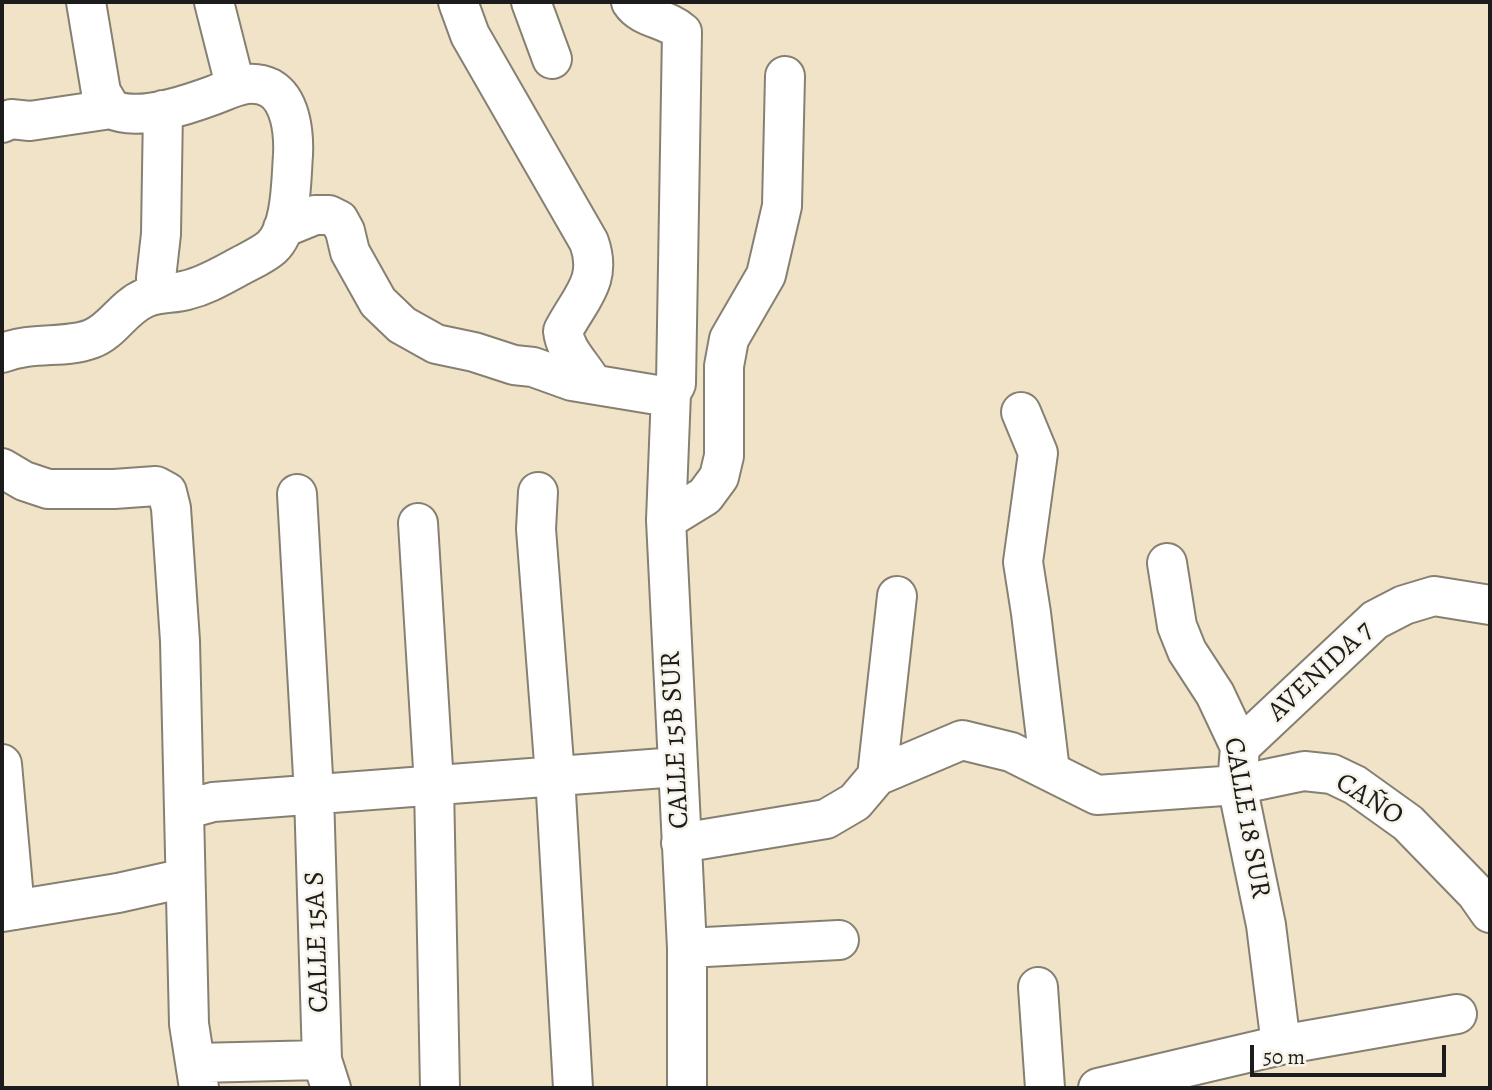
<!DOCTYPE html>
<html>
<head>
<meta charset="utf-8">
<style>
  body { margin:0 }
  #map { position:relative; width:1492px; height:1090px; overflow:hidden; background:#f0e3c7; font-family:Alegreya,serif }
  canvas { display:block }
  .frame { position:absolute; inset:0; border:4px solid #1c1c1c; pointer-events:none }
  .scale { position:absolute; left:1250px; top:1045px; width:196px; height:32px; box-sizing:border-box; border:4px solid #1c1c1c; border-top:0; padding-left:9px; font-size:21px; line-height:24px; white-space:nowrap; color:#1c1c1c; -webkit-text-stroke:5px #f7f3e8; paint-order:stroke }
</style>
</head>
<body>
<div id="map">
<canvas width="1492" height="1090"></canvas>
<div class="frame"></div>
<div class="scale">50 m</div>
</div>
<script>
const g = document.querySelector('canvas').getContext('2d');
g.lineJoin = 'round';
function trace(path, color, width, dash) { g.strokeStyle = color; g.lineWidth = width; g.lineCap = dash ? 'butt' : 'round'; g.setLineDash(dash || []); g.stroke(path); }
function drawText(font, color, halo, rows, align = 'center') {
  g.font = font + ' Alegreya,serif'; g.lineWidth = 5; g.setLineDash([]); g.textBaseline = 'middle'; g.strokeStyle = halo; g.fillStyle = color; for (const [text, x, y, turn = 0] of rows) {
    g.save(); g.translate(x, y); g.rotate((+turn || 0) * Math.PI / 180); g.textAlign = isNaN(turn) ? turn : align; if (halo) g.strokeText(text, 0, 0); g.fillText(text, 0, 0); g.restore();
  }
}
const minor = new Path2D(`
  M214,2L235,85
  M458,2L470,35L589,242C603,281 580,298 563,331C565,351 582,365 592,383
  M531,2L552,59
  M2,123L11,119L30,121L111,109
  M283,228L315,215H329L339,220L345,231L350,252L378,302L402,325L436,344L474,352L514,365L533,367L572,381L663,396L671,393L676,384L682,32C667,18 642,19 631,2
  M158,294L156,278L161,234L163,110
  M2,353C33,341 64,349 91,339C113,331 122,308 145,298C159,292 173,294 187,290C207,285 223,275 240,266C251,260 263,255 272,247C292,228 291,181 293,155C294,133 291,100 270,88C249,78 233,88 214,95C187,105 138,122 111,109L101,92L86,2
  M671,393L666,520L687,948V1088
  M1021,412L1038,453L1023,562L1031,613L1050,771
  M2,468L24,481L48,489H114L156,486L167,492L171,508L180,641L189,1024L199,1088
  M538,492L536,529L555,776L573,1088
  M297,494L314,794L322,1060L331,1088
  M666,520L705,496L719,477L724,456V366L729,339L766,275L782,206L785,76
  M418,523L434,785L440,1088
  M1167,563L1177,626L1187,651L1215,694L1240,747L1237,785L1266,925L1281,1045
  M1240,747L1375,620L1404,605L1434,596L1490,605
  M2,764L15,910
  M877,776L897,596
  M184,810L213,802L677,767
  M681,843L826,819L855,802L877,776L962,740L1011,752L1097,795L1237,785L1304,771L1332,774L1355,785L1408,823L1476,893L1490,913
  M2,912L118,893L185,878
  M687,948L839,940
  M1038,987L1045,1088
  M196,1063L322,1060
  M1098,1088L1281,1045L1457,1014`);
trace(minor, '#868072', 42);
trace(minor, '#fff', 38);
drawText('28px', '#1c1c1c', '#f7f3e8', [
  ["AVENIDA 7",1321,672,-43],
  ["CALLE 15B SUR",676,740,-93],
  ["CAÑO",1369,800,32],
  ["CALLE 18 SUR",1246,818,80],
  ["CALLE 15A S",318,942,-92]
]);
</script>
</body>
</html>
